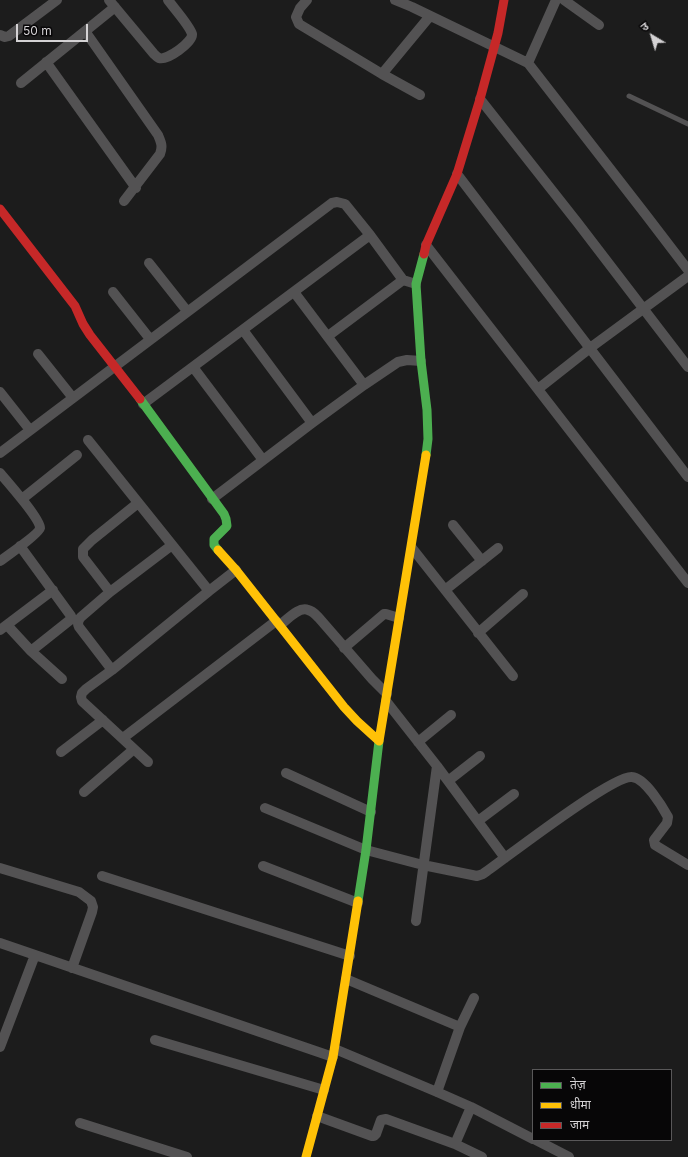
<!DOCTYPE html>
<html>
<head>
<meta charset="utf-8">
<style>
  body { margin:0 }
  #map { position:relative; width:688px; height:1157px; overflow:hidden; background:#1c1c1c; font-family:Inter,"Noto Sans Devanagari",sans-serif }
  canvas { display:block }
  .legend { position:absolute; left:532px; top:1069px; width:140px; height:72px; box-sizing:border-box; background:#070607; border:1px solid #595859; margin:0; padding:5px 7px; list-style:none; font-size:12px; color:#d4d2d4 }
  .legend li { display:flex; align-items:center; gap:8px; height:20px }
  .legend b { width:20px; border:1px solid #595859 }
  .north { position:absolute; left:632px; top:16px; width:40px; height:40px; -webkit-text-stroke:3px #070607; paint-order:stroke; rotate:322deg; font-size:11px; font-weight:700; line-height:16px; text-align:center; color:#d4d2d4 }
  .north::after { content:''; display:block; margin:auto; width:14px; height:18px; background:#d4d2d4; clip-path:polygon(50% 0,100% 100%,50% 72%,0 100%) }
  .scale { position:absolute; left:16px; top:24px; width:72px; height:18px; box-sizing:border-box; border:2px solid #d4d2d4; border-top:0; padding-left:5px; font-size:12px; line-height:14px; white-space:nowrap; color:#d4d2d4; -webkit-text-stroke:3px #070607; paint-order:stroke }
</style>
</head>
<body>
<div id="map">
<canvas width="688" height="1157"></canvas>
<ul class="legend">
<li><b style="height:5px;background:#4caf50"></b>तेज़</li>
<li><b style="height:5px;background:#ffc107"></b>धीमा</li>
<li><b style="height:5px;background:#c62828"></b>जाम</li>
</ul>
<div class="north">उ</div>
<div class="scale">50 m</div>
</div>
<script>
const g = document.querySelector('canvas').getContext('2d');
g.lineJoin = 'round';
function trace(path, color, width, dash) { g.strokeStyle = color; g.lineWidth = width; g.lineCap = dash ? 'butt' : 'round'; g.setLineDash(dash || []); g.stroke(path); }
trace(new Path2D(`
  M629,96L688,124`), '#535253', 5);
trace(new Path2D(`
  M109,0L154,54C155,55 157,57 159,58C167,61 193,42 192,34C190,26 173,7 168,0
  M307,0L300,8L296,17L299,24L382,74L420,95
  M395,0L412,7L528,63L646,215L688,270
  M564,0L599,25
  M85,31L158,135C161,142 163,146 160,154L124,201
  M0,35L5,37L9,36L57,0
  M46,62L136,188
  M528,63L556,0
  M382,74L430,16
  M21,83L115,7
  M480,99L577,222L688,367
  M457,174L688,477
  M426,245L688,583
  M149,263L187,311
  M113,292L150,339
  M294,292L364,385
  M243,330L312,423
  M328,336L403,280
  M38,354L73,398
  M193,367L263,460
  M538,389L590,348L688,276
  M0,392L30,430
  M143,404L370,235
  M88,440L209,591
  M0,453L332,203L337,202L345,204L370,235L403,280L416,284
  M0,473C6,480 42,521 40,528C39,534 7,556 0,561
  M22,499L77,455
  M212,499L312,423L364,385L398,362L407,360L421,361
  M453,525L482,561
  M20,546L71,616L70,620L31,651
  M412,548L513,676
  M445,590L498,548
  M110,592L83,557V549L92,540L138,503
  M7,625L31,651L62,679
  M280,625C287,620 299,606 308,610C313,611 316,615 319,618L372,679L387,694
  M0,630L53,590
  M478,633L523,594
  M344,648L384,614H386L399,618
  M112,670L79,627C77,623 78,620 81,617L110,592L172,545
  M386,701L437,766L505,858
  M123,738L276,621
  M418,742L451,715
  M61,752L103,720
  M148,762L82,701L81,697L82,693L86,689L112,670L209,591L236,570
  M286,773L371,812
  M448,781L480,756
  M84,792L134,749
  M265,808L366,850L423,865L477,876L483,874C506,858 612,775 632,777C645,778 662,806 668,817L667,823L654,840L655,845L688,865
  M478,821L514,794
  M263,866L358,903
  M0,868L79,892L91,901L93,907L92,912L72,968
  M102,876L350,956
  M416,921L437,766
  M0,943L333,1057
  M346,979L460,1027
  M155,1040L324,1090
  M0,1047L35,955
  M335,1049L437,1092L471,1107L533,1139
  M437,1092L460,1027L474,998
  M471,1107L455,1144L482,1157
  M317,1116L372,1136H374L376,1134L381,1120L386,1119L455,1144
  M80,1123L187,1157
  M536,1140L569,1157`), '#535253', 10);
trace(new Path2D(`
  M424,254L416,284L421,361L427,410L428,439L426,455
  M140,399L224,514L226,519L227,526L214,539V545L218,550
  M358,901L366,850L379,741`), '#4caf50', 9);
trace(new Path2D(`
  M218,550L236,570L344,707L357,721L379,741
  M379,741L426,455
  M306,1157L333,1057L358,901`), '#ffc107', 9);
trace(new Path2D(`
  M0,209L75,306L83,324L90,335L140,399
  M424,254L426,245L457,174L480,99L498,33L504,0`), '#c62828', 9);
</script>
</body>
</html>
